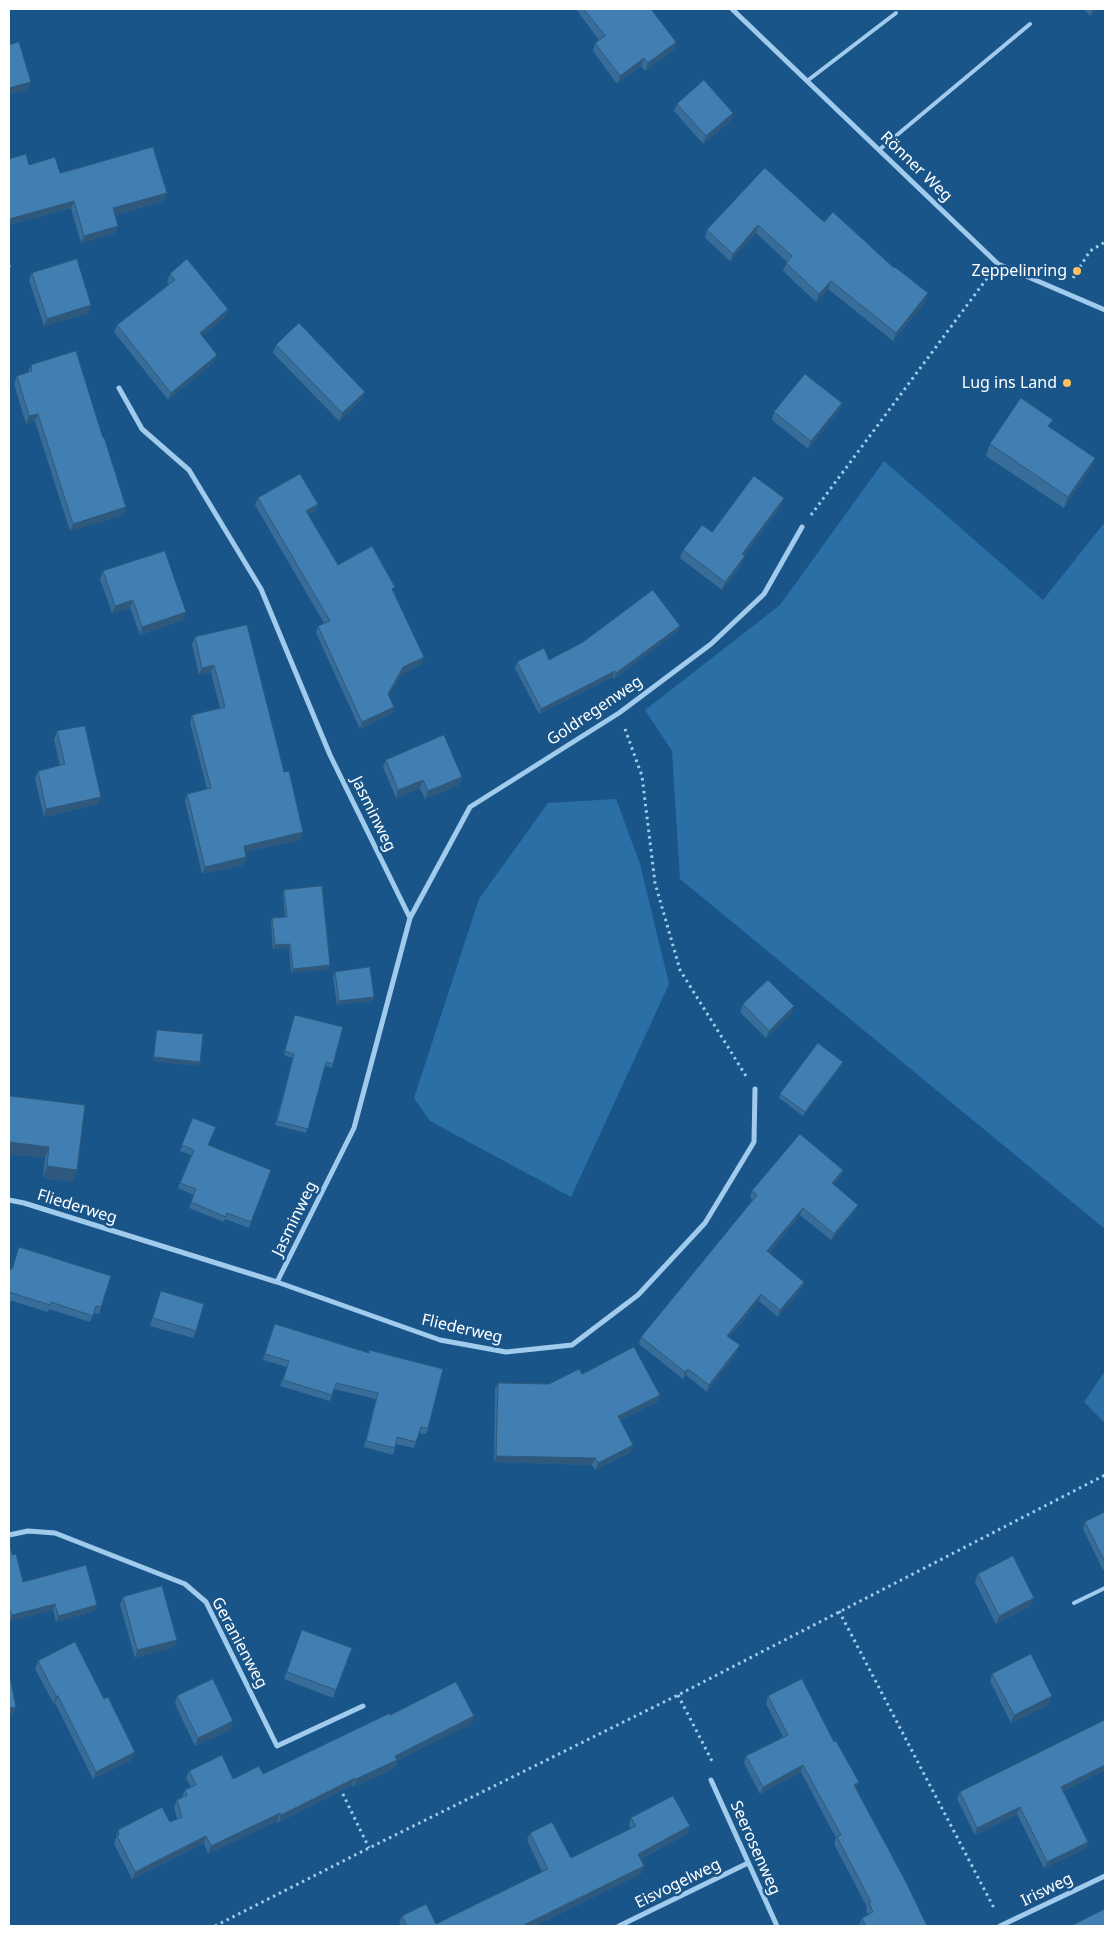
<!DOCTYPE html>
<html>
<head>
<meta charset="utf-8">
<style>
  body { margin:0 }
  #map { position:relative; width:1114px; height:1935px; overflow:hidden; background:#195589; font-family:"Noto Sans",sans-serif }
  canvas { display:block }
  .frame { position:absolute; inset:0; border:10px solid #fff; pointer-events:none }
</style>
</head>
<body>
<div id="map">
<canvas width="1114" height="1935"></canvas>
<div class="frame"></div>
</div>
<script>
const g = document.querySelector('canvas').getContext('2d');
g.lineJoin = 'round';
function paint(path, color) { g.fillStyle = color; g.fill(path, 'evenodd'); }
function trace(path, color, width, dash) { g.strokeStyle = color; g.lineWidth = width; g.lineCap = dash ? 'butt' : 'round'; g.setLineDash(dash || []); g.stroke(path); }
function drawText(font, color, halo, rows, align = 'center') {
  g.font = font + ' "Noto Sans",sans-serif'; g.lineWidth = 5; g.setLineDash([]); g.textBaseline = 'middle'; g.strokeStyle = halo; g.fillStyle = color; for (const [text, x, y, turn = 0] of rows) {
    g.save(); g.translate(x, y); g.rotate((+turn || 0) * Math.PI / 180); g.textAlign = isNaN(turn) ? turn : align; if (halo) g.strokeText(text, 0, 0); g.fillText(text, 0, 0); g.restore();
  }
}
paint(new Path2D(`
  M884,461L1043,600L1105,522V1229L680,879L672,751L645,710L780,605Z
  M616,799L640,864L669,984L571,1197L430,1121L414,1098L479,899L548,803Z
  M1105,1371V1423L1084,1402Z`), '#2b6fa7');
trace(new Path2D(`
  M9,266L10,267
  M1073,278L1090,251L1105,242
  M811,515L988,277
  M625,729L642,776L655,883L680,970L746,1076
  M839,1611L995,1910
  M678,1695L713,1763
  M340,1788L369,1848
  M215,1926L369,1848L678,1695L1105,1475`), '#a1cbed', 3, [2.5, 4]);
trace(new Path2D(`
  M807,81L896,13
  M879,150L1030,24
  M1074,1603L1105,1588`), '#a1cbed', 4);
trace(new Path2D(`
  M732,9L998,264L1105,310
  M119,388L142,429L189,470L261,589L330,755L410,918L354,1128L277,1282
  M410,918L470,807L619,713L711,644L764,594L802,527
  M9,1200L24,1203L277,1282L440,1340L506,1352L572,1345L638,1295L705,1223L754,1142L755,1089
  M9,1535L28,1531L55,1533L185,1584L206,1602L277,1746L363,1706
  M711,1780L777,1926
  M619,1926L748,1863
  M1000,1926L1105,1876`), '#a1cbed', 5);
paint(new Path2D(`
  M576,9H651L676,42L674,50L645,71L641,66L617,84L593,51L595,43L599,40Z
  M1084,9H1098L1090,16Z
  M677,104L733,113L730,121L703,144L674,111Z
  M9,159L60,173L164,201L115,215L118,226L115,233L81,243L71,208L9,225Z
  M765,168L824,222L926,301L893,341L828,289L816,302L783,271L787,262L756,233L730,261L705,238L707,230Z
  M32,273L88,313L44,326L29,280Z
  M170,274L228,309L225,317L202,336L214,362L168,400L114,332L117,325L169,284L167,282Z
  M276,345L362,399L339,421L273,353Z
  M31,365L123,515L70,531L35,421L26,424L14,384L17,376L28,372Z
  M842,403L839,411L808,449L772,420L774,412Z
  M1050,428L1095,458L1090,469L1064,508L986,456L990,444Z
  M258,498L318,504L315,511L308,515L338,565L394,591L422,664L401,675L388,696L394,707L391,714L360,729L316,633L318,626L324,623L255,505Z
  M784,498L781,506L744,555L742,564L722,590L680,558L683,550L712,532Z
  M103,571L186,612L183,620L140,635L130,608L112,613L100,579Z
  M247,625L284,772L303,832L300,840L245,852L244,865L202,874L185,801L187,794L207,789L190,723L192,715L220,708L211,672L199,675L192,645L195,637Z
  M678,631L614,679L613,677L539,714L515,668L517,662L549,660Z
  M57,731L98,804L44,817L35,779L38,771L60,766L54,739Z
  M386,760L462,777L459,785L425,799L420,788L396,798L383,767Z
  M284,890L329,969L291,973L289,948L273,949L271,922L272,918L285,917L283,894Z
  M335,972L372,1001L337,1005L333,976Z
  M743,1004L794,1006L791,1014L766,1038L740,1012Z
  M295,1015L333,1064L332,1068L325,1066L306,1133L275,1125L293,1058L284,1055Z
  M157,1030L200,1062L198,1066L153,1061L156,1034Z
  M841,1066L803,1116L779,1098L780,1094Z
  M10,1096L77,1170L73,1182L43,1178L45,1158L9,1154V1098Z
  M193,1118L209,1145L271,1170L249,1228L225,1219L224,1222L189,1208L194,1195L178,1188L191,1155L180,1151Z
  M843,1170L841,1176L833,1185L858,1205L855,1211L831,1240L800,1215L769,1253L804,1282L802,1288L778,1317L759,1301L729,1337L737,1352L707,1392L686,1375L683,1379L639,1344L641,1337L753,1200L750,1197L752,1191Z
  M9,1269H12L111,1276L99,1314L94,1313L90,1322L49,1309L48,1312L9,1300Z
  M161,1291L196,1331L193,1338L150,1326Z
  M272,1330L368,1353L428,1428L426,1434L419,1433L414,1448L396,1444L393,1455L364,1447L376,1399L334,1389L330,1401L280,1386L287,1367L263,1360Z
  M582,1374L660,1395L657,1402L620,1421L631,1452L595,1470L592,1465L494,1462L495,1389L498,1383L549,1384Z
  M1105,1512V1569L1103,1570L1083,1529L1085,1522Z
  M9,1540L12,1555L23,1582L95,1611L56,1622L53,1610L10,1621L9,1618Z
  M978,1574L1031,1606L996,1624L975,1582Z
  M123,1597L177,1640L174,1647L135,1658L120,1605Z
  M302,1630L352,1648L333,1698L284,1679Z
  M38,1661L132,1760L93,1779L55,1703L54,1704L35,1669Z
  M992,1674L1049,1704L1011,1723L990,1681Z
  M177,1696L231,1729L195,1746L175,1704Z
  M768,1696L856,1789L927,1926H860L859,1925L862,1918L868,1915L866,1910L867,1907L834,1844L836,1838L801,1772L760,1794L744,1763L746,1756L783,1737L766,1704Z
  M390,1715L471,1724L397,1761L395,1768L353,1787L352,1785L278,1823L277,1821L208,1854L204,1843L132,1879L114,1844L118,1830L170,1822L177,1819L174,1807L177,1800L182,1797L185,1790L191,1787L186,1778L189,1771L233,1779L263,1774Z
  M1105,1720V1770L1063,1791L1088,1842L1086,1848L1044,1868L1017,1814L975,1835L957,1799L960,1792Z
  M631,1818L687,1834L640,1859L644,1866L641,1874L535,1926H401L399,1923L402,1916L436,1924L542,1872L527,1840L530,1833L571,1858L631,1829L629,1825Z`), '#386d99');
paint(new Path2D(`
  M1093,9H1098L1090,16Z
  M676,42L674,50L645,71L648,63Z
  M644,58L641,66L617,84L620,76Z
  M31,82L28,90L9,95V88Z
  M733,113L730,121L703,144L706,136Z
  M167,193L164,201L111,216L113,208Z
  M74,201L71,208L9,225V219Z
  M758,225L756,233L730,261L733,254Z
  M118,226L115,233L81,243L84,236Z
  M831,281L828,289L816,302L819,294Z
  M928,293L926,301L893,341L896,333Z
  M91,305L88,313L44,326L47,319Z
  M228,309L225,317L197,341L200,333Z
  M217,355L214,362L168,400L171,393Z
  M365,392L362,399L339,421L342,413Z
  M842,403L839,411L808,449L811,441Z
  M38,414L35,421L26,424L29,416Z
  M1095,458L1090,469L1064,508L1068,497Z
  M784,498L781,506L739,561L742,554Z
  M318,504L315,511L303,518L306,511Z
  M126,507L123,515L70,531L73,524Z
  M745,556L742,564L722,590L725,582Z
  M133,600L130,608L112,613L115,606Z
  M186,612L183,620L140,635L142,627Z
  M680,626L678,631L614,679L616,673Z
  M424,657L422,664L401,675L385,702L388,694L403,667Z
  M214,665L211,672L199,675L202,668Z
  M615,671L613,677L539,714L541,709Z
  M394,707L391,714L360,729L362,722Z
  M462,777L459,785L425,799L428,791Z
  M423,780L420,788L396,798L398,790Z
  M101,797L98,804L44,817L46,809Z
  M303,832L300,840L241,853L244,846Z
  M246,857L244,865L202,874L205,867Z
  M290,944L289,948L273,949L275,945Z
  M330,965L329,969L291,973L293,969Z
  M374,997L372,1001L337,1005L339,1001Z
  M794,1006L791,1014L766,1038L769,1031Z
  M154,1057L200,1062L198,1066L153,1061Z
  M843,1062L841,1066L803,1116L805,1112Z
  M9,1142L49,1147L45,1158L9,1154Z
  M47,1166L77,1170L73,1182L43,1178Z
  M843,1170L841,1176L829,1190L832,1183Z
  M858,1205L855,1211L831,1240L834,1234Z
  M803,1208L800,1215L764,1258L767,1251Z
  M804,1282L802,1288L778,1317L780,1310Z
  M761,1294L759,1301L724,1342L727,1336Z
  M740,1345L737,1352L707,1392L709,1385Z
  M688,1369L686,1375L683,1379L685,1372Z
  M660,1395L657,1402L616,1423L618,1416Z
  M633,1445L631,1452L595,1470L598,1463Z
  M496,1456L595,1458L592,1465L494,1462Z
  M1034,1598L1031,1606L996,1624L999,1616Z
  M55,1604L53,1610L10,1621L12,1615Z
  M97,1605L95,1611L56,1622L58,1616Z
  M177,1640L174,1647L135,1658L137,1650Z
  M56,1696H58L55,1703L54,1704Z
  M1052,1696L1049,1704L1011,1723L1014,1715Z
  M16,1707L13,1714L9,1715V1708Z
  M474,1716L471,1724L397,1761L395,1768L353,1787L356,1779L395,1756Z
  M233,1721L231,1729L195,1746L198,1738Z
  M135,1752L132,1760L93,1779L96,1772Z
  M803,1765L801,1772L760,1794L763,1787Z
  M1105,1765V1770L1059,1794L1061,1787Z
  M355,1778L352,1785L278,1823L281,1815Z
  M859,1782L856,1790L854,1785Z
  M1020,1807L1017,1814L975,1835L977,1828Z
  M280,1813L277,1821L208,1854L211,1846Z
  M690,1826L687,1834L635,1861L638,1854Z
  M206,1836L204,1843L132,1879L135,1872Z
  M1088,1842L1086,1848L1044,1868L1047,1862Z
  M644,1866L641,1874L535,1926H522Z`), '#2e597d');
const building = new Path2D(`
  M584,9H651L676,42L648,63L644,58L620,76L595,43L605,36Z
  M19,42L31,82L9,88V45Z
  M704,80L733,113L706,136L677,104Z
  M153,147L167,193L113,208L118,226L84,236L74,201L9,219V159L26,154L29,165L55,157L60,173Z
  M765,168L824,222L833,212L894,268L895,267L928,293L896,333L831,281L819,294L786,263L792,256L758,225L733,254L707,230Z
  M77,259L91,305L47,319L32,273Z
  M187,259L228,309L200,333L217,355L171,393L117,325L175,280L170,274Z
  M299,323L365,392L342,413L276,345Z
  M76,351L103,438L104,437L126,507L73,524L38,414L29,416L17,376L32,371L31,365Z
  M805,374L842,403L811,441L774,412Z
  M1021,398L1053,420L1048,426L1095,458L1068,497L990,444Z
  M300,474L318,504L306,511L338,565L372,546L395,587L392,589L424,657L403,667L388,694L394,707L362,722L318,626L330,621L258,498Z
  M754,476L784,498L742,554L745,556L725,582L683,550L702,525L712,532Z
  M165,551L186,612L142,627L133,600L115,606L103,571Z
  M653,590L680,626L616,673L615,671L541,709L517,662L544,648L549,660L583,642Z
  M247,625L284,772L289,771L303,832L244,846L246,857L205,867L187,794L211,788L192,715L225,707L214,665L202,668L195,637Z
  M85,726L101,797L46,809L38,771L65,764L57,731Z
  M444,735L462,777L428,791L423,780L398,790L386,760Z
  M322,886L330,965L293,969L290,944L275,945L272,918L287,917L284,890Z
  M370,967L374,997L339,1001L335,972Z
  M768,980L794,1006L769,1031L743,1004Z
  M295,1015L343,1027L333,1064L326,1062L308,1129L277,1121L294,1054L285,1051Z
  M157,1030L203,1034L200,1062L154,1057Z
  M818,1043L843,1062L805,1112L780,1094Z
  M10,1096L85,1105L77,1170L47,1166L49,1147L9,1142V1103Z
  M193,1118L216,1127L208,1145L271,1170L251,1222L227,1213L226,1217L191,1202L196,1189L180,1183L194,1150L182,1145Z
  M800,1134L843,1170L832,1183L858,1205L834,1234L803,1208L767,1251L804,1282L780,1310L761,1294L727,1336L740,1345L709,1385L688,1369L685,1372L641,1337L757,1195L752,1191Z
  M19,1247L111,1276L101,1307L96,1306L93,1316L51,1302L50,1305L9,1292V1269H12Z
  M161,1291L204,1304L196,1331L153,1318Z
  M275,1324L369,1353V1350L443,1369L428,1428L421,1427L416,1442L397,1437L395,1448L366,1441L378,1393L336,1383L332,1395L283,1380L289,1361L265,1354Z
  M634,1347L660,1395L618,1416L633,1445L598,1463L595,1458L496,1456L498,1383L549,1384L579,1369L582,1374Z
  M1105,1512V1562L1085,1522Z
  M9,1540L12,1555L16,1554L23,1582L86,1565L97,1605L58,1616L55,1604L12,1615L9,1608Z
  M1013,1556L1034,1598L999,1616L978,1574Z
  M162,1586L177,1640L137,1650L123,1597Z
  M302,1630L352,1648L336,1690L287,1672Z
  M75,1642L104,1699L108,1697L135,1752L96,1772L58,1696H56L38,1661Z
  M1031,1654L1052,1696L1014,1715L992,1674Z
  M9,1673L16,1707L9,1708Z
  M213,1679L233,1721L198,1738L177,1696Z
  M802,1679L834,1742L836,1741L859,1782L854,1785L907,1884L927,1926H866L862,1918L873,1912L869,1903L871,1902L837,1837L841,1835L803,1765L763,1787L746,1756L788,1735L768,1696Z
  M456,1682L474,1716L395,1756L397,1760L356,1779L355,1778L281,1815L280,1813L211,1846L206,1836L135,1872L117,1836L119,1835L118,1830L162,1807L170,1822L182,1817L177,1800L187,1795L185,1790L196,1785L189,1771L222,1755L233,1779L259,1766L263,1774L390,1713V1715Z
  M1105,1720V1765L1061,1787L1088,1842L1047,1862L1020,1807L977,1828L960,1792Z
  M673,1796L690,1826L638,1854L644,1866L522,1926H407L402,1916L426,1904L436,1924L548,1869L530,1833L552,1822L571,1858L636,1826L631,1818Z
  M1105,1909V1926H1071Z`);
paint(building, '#417fb2');
trace(building, '#2e597d', 1);
for (const [x, y, r, color] of [
  [1077,271,5,"#ffc15e"],
  [1067,383,5,"#ffc15e"]
]) { const dot = new Path2D(); dot.arc(x, y, r, 0, 2 * Math.PI); g.fillStyle = color; g.fill(dot); trace(dot, '#195589', 2); }
drawText('16px', '#fff', '#195589', [
  ["Rönner Weg",916,167,44],
  ["Goldregenweg",595,711,-34],
  ["Jasminweg",373,814,64],
  ["Fliederweg",77,1207,17],
  ["Jasminweg",295,1219,-64],
  ["Fliederweg",462,1329,13],
  ["Geranienweg",239,1643,62],
  ["Seerosenweg",755,1848,66],
  ["Eisvogelweg",678,1884,-26],
  ["Irisweg",1047,1890,-26]
]);
drawText('16px', '#fff', '#195589', [
  ["Zeppelinring",1067,271],
  ["Lug ins Land",1057,383]
], 'right');
</script>
</body>
</html>
